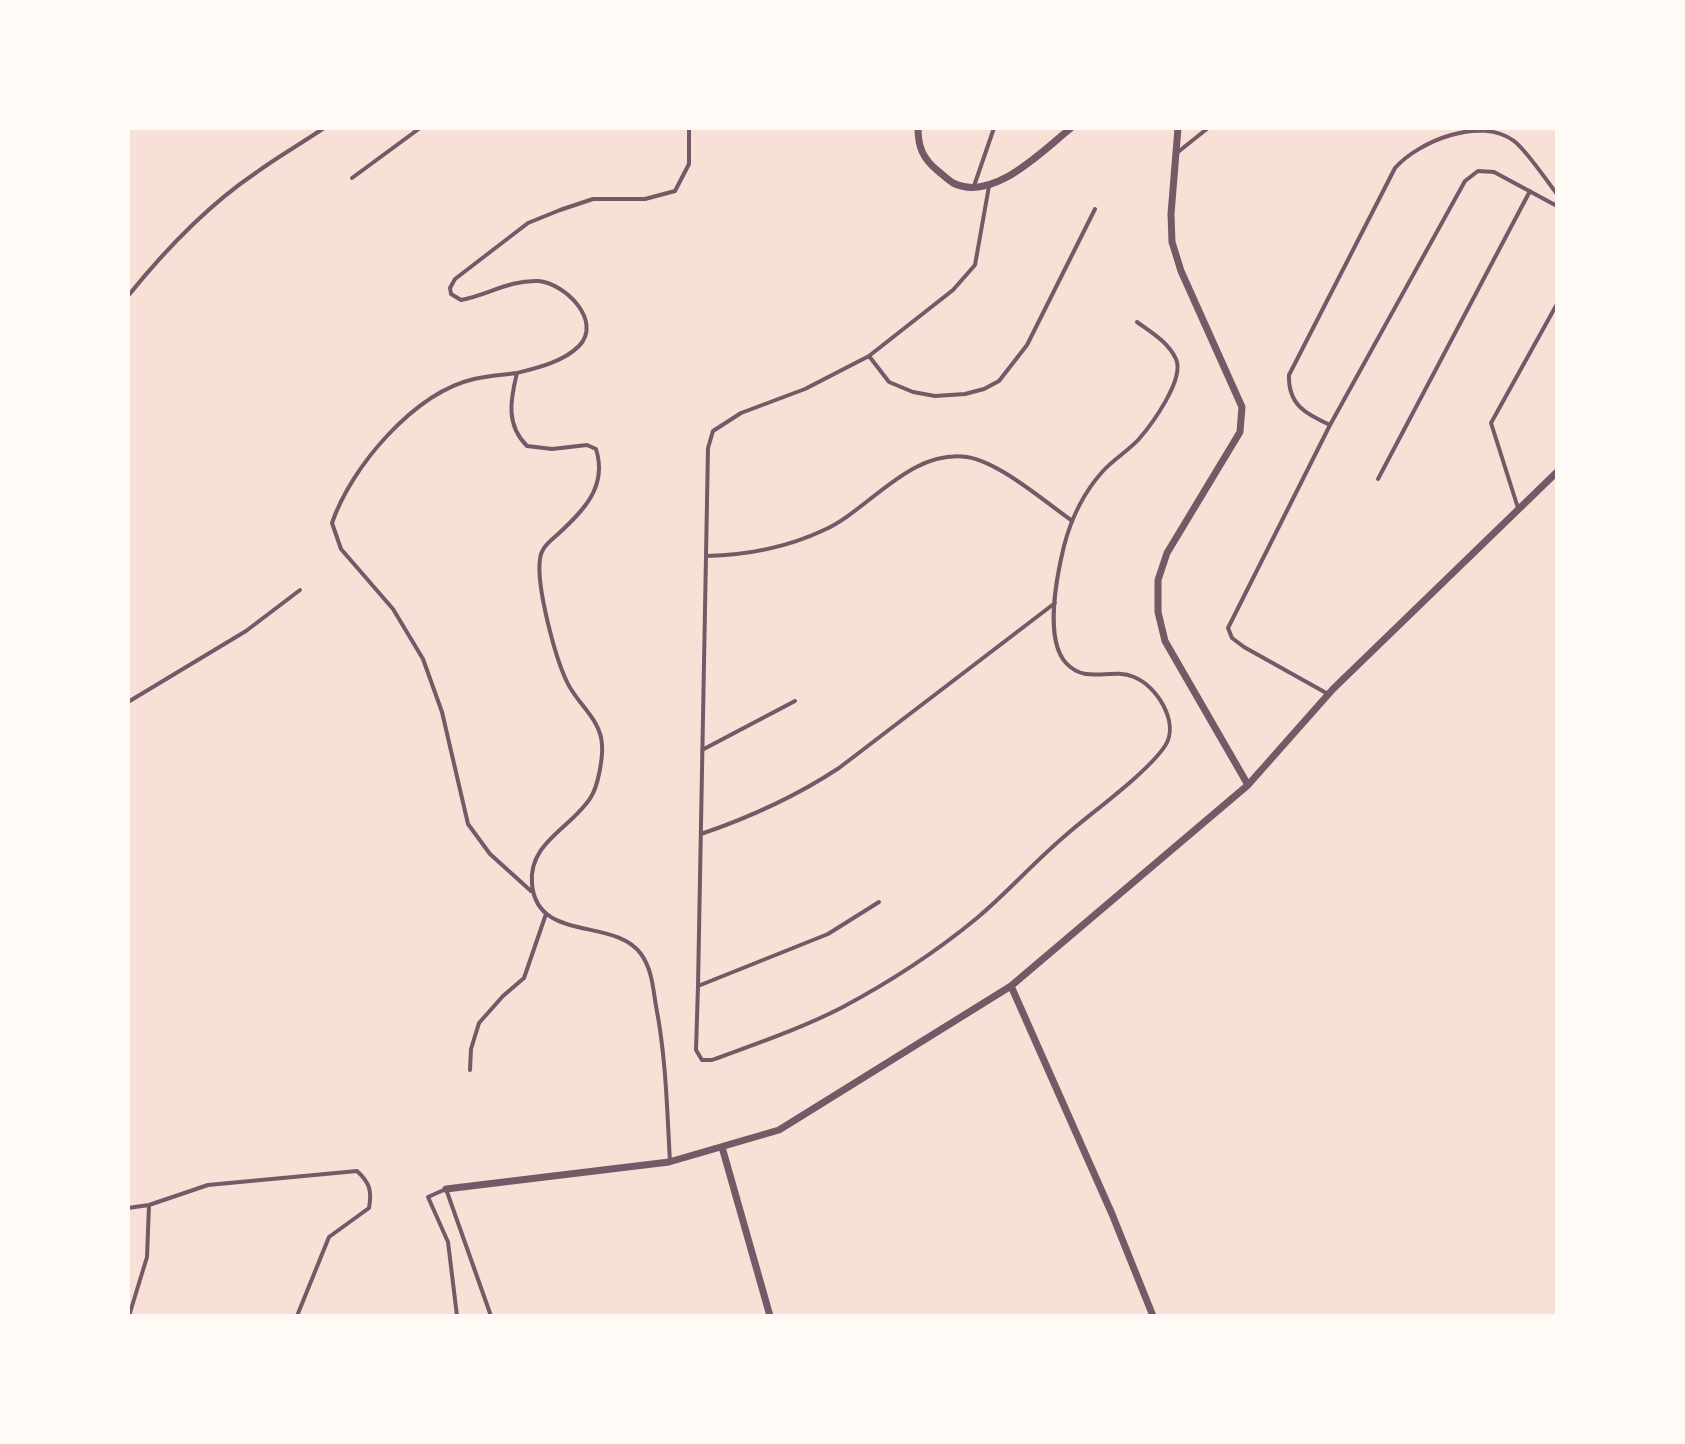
<!DOCTYPE html>
<html>
<head>
<meta charset="utf-8">
<style>
  body { margin:0 }
  #map { position:relative; width:1685px; height:1444px; overflow:hidden; background:#f7e1d7; font-family:Inter,sans-serif }
  canvas { display:block }
  .frame { position:absolute; inset:0; border:130px solid #fffaf5; pointer-events:none }
</style>
</head>
<body>
<div id="map">
<canvas width="1685" height="1444"></canvas>
<div class="frame"></div>
</div>
<script>
const g = document.querySelector('canvas').getContext('2d');
g.lineJoin = 'round';
function trace(path, color, width, dash) { g.strokeStyle = color; g.lineWidth = width; g.lineCap = dash ? 'butt' : 'round'; g.setLineDash(dash || []); g.stroke(path); }
trace(new Path2D(`
  M778,128H794
  M1178,152L1208,128
  M352,178L420,128
  M974,186L994,128
  M989,186L975,265L953,290L869,356L805,389L741,413L713,431L708,448L698,986L696,1050L702,1060H712C755,1044 800,1029 841,1008C888,983 936,952 977,918C1008,892 1035,861 1066,835C1092,812 1146,774 1165,746C1180,723 1157,686 1134,677C1111,667 1086,685 1066,663C1044,639 1057,575 1064,546C1071,519 1084,492 1103,471C1114,459 1128,451 1139,439C1152,424 1185,379 1176,359C1168,342 1151,332 1137,322
  M1557,194C1546,180 1527,151 1514,141C1481,116 1419,141 1395,168L1289,375C1288,405 1306,414 1330,425L1465,181L1478,171L1494,172L1557,206
  M128,296C165,250 208,205 257,172C279,156 302,143 324,128
  M869,356L889,382L913,392L935,396L965,394L984,389L999,381L1027,345L1095,209
  M517,373C503,375 487,376 474,379C414,393 351,467 332,523L341,549L393,609L423,659L442,712L468,824L490,854L531,891
  M1378,479L1530,191
  M1518,508L1491,423L1557,304
  M706,556C748,555 786,548 824,530C869,510 910,449 967,457C999,462 1044,501 1071,520
  M1328,694L1244,647L1232,638L1228,628L1330,425
  M128,702L246,631L300,590
  M702,750L795,701
  M701,834C751,817 795,797 839,768L1055,603
  M698,986L828,934L879,902
  M470,1070L471,1049L479,1023L503,996L524,978L546,914
  M670,1162C667,1109 666,1057 656,1006C653,988 652,969 641,954C615,917 537,943 532,884C528,842 572,828 591,797C598,786 603,758 602,745C601,719 577,704 567,682C555,657 536,586 540,559C541,548 549,542 557,535C583,511 608,487 596,449L587,445L552,449L527,446C506,425 510,401 517,373C537,368 563,362 579,346C603,321 565,283 538,281C509,280 488,295 461,300L451,294L450,288L455,279L528,223L560,210L593,199H645L675,191L689,164V128
  M128,1208L149,1205L208,1185L357,1171C370,1183 372,1191 369,1208L329,1237L297,1316
  M129,1316L147,1257L149,1205
  M457,1316L448,1242L428,1197L446,1189L491,1316`), '#755966', 4);
trace(new Path2D(`
  M918,128C918,147 923,159 938,171C943,175 948,180 953,183C993,203 1042,151 1071,128
  M1248,785L1333,689L1557,472
  M1011,986L1112,1214L1153,1316
  M722,1147L770,1316
  M446,1189L669,1162L779,1130L1011,986L1248,785L1165,641L1158,612V580L1167,553L1240,432L1242,407L1181,271L1172,242L1171,214L1178,128`), '#755966', 7);
</script>
</body>
</html>
